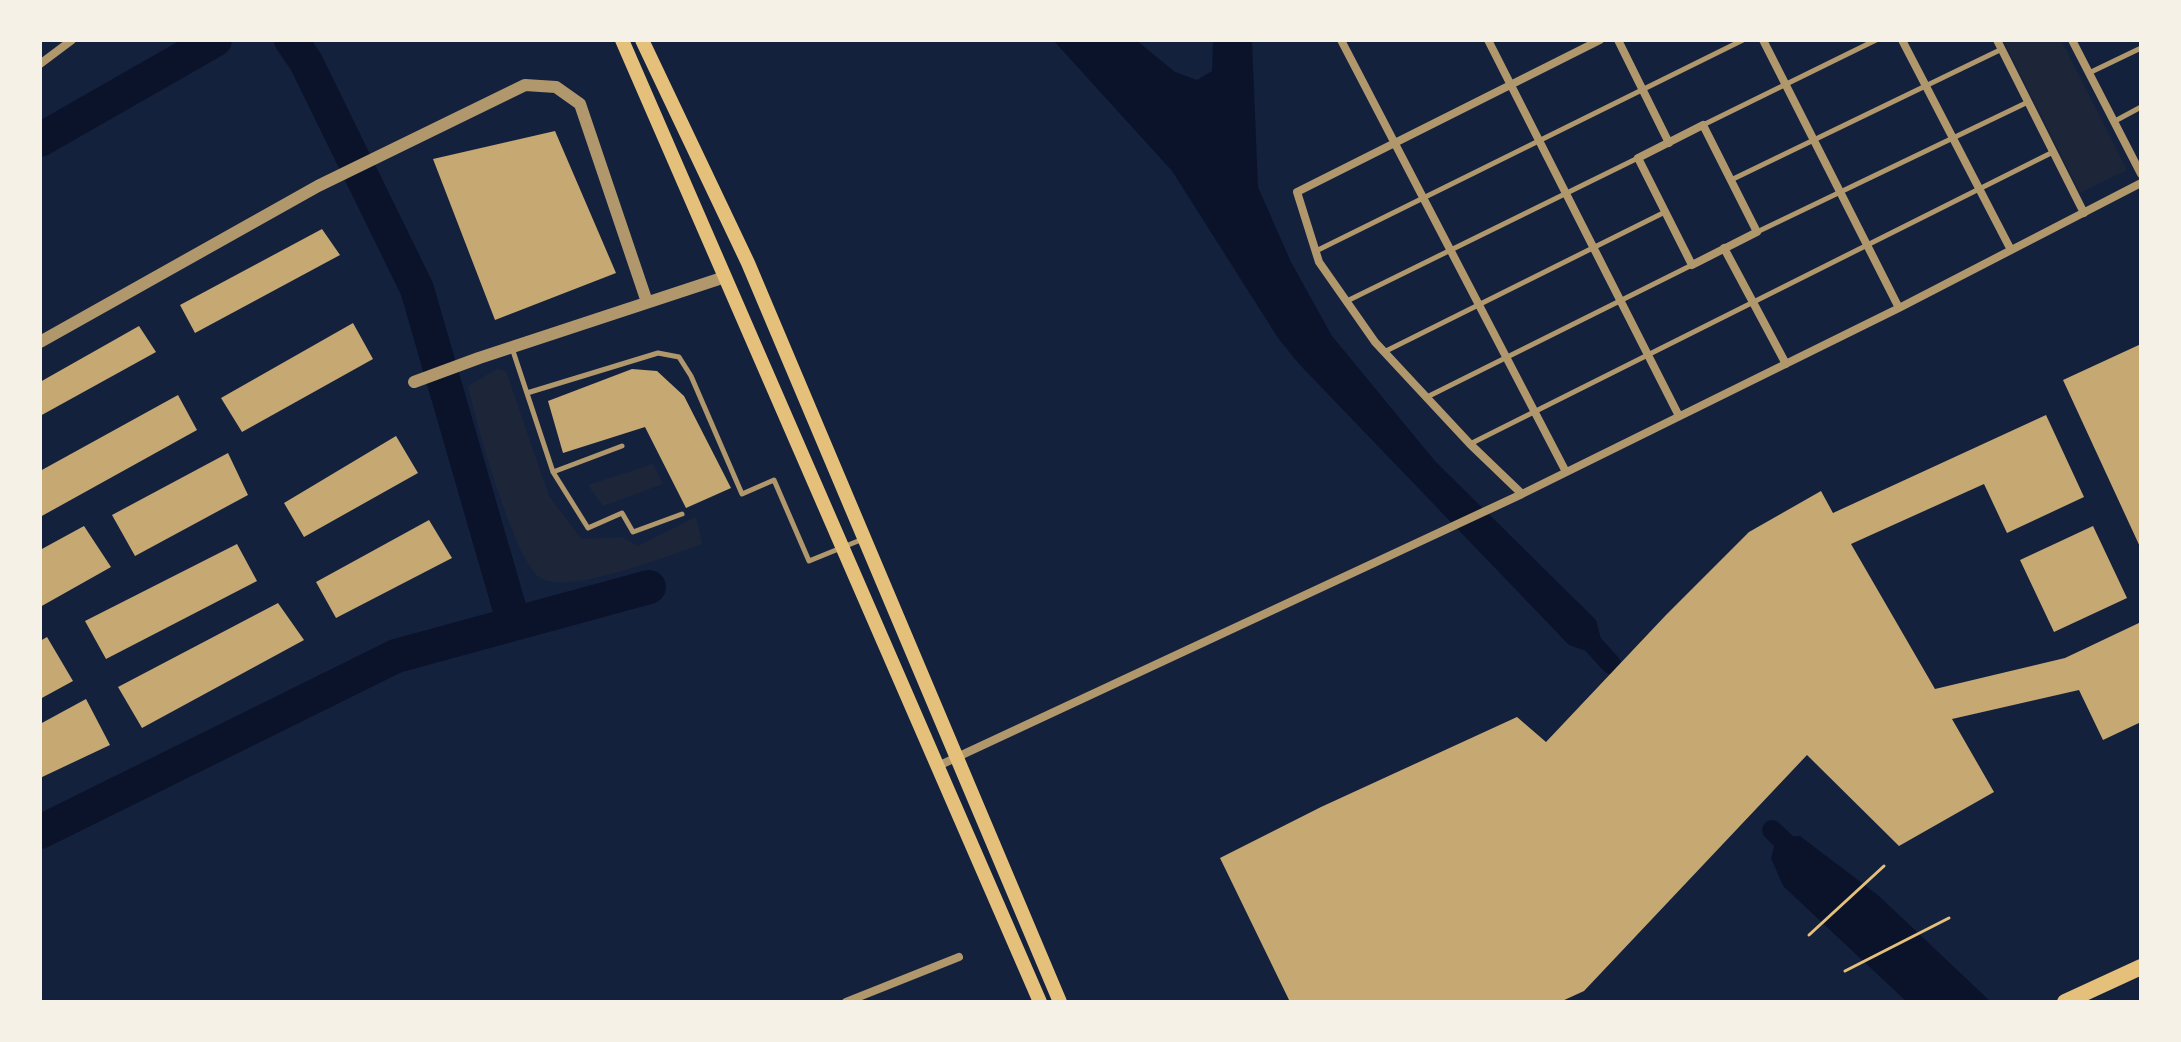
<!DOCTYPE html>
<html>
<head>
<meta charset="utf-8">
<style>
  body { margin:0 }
  #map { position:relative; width:2181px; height:1042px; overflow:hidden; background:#14213d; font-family:Karla,sans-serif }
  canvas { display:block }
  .frame { position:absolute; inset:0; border:42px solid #f6f1e7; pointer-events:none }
</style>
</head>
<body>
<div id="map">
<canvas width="2181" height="1042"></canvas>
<div class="frame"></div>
</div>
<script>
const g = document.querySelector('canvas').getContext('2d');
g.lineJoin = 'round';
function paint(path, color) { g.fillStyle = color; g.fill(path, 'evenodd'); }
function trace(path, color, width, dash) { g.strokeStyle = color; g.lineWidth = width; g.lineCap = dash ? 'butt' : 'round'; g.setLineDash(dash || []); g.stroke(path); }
paint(new Path2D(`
  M2003,40H2061L2127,170L2080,193Z
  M497,369L506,371L549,496L581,539L622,537L638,546L696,517L702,544C670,555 571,594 542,579C515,565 475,419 468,386Z
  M653,464L663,484L603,506L588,485Z`), '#1d2539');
paint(new Path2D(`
  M1053,40H1136L1175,72L1197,80L1212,71L1213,40H1252L1258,187L1291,262L1332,336L1435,461L1596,620L1606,658L1569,645L1299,364L1278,338L1172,171Z
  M1800,836L1879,896L1991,1002H1907L1783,886L1771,858L1777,837Z`), '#0b132b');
trace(new Path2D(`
  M1589,640L1611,664
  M1772,830L1798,855`), '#0b132b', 20);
trace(new Path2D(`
  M291,40L306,62L417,289L514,624
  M40,140L215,40
  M40,832L396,656L649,587`), '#0b132b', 34);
paint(new Path2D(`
  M555,131L616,273L495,320L433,159Z
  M322,229L340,255L195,333L180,305Z
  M353,323L373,359L242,432L221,398Z
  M139,326L156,352L40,416V382Z
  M2141,344V549L2063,380Z
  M632,369L657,371L684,396L731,488L686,508L645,427L563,453L548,401Z
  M178,395L197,430L40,517V471Z
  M2046,415L2084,497L2007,533L1984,484L1851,544L1935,689L2065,658L2141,622V722L2103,740L2079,690L1952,719L1994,792L1899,846L1807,755L1584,991L1560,1002H1290L1220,858L1321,807L1517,717L1546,742L1666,615L1749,532L1821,491L1833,513Z
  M396,436L418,473L304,537L284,503Z
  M228,453L248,495L135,556L112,515Z
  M429,520L452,558L336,618L316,582Z
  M84,526L111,567L40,607V550Z
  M2093,526L2127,598L2054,632L2020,560Z
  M237,544L257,581L106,659L85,621Z
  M278,603L304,640L142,728L118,687Z
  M47,637L73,681L40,699V641Z
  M86,699L110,745L40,778V724Z`), '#c6a872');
trace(new Path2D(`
  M1809,935L1884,866
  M1845,971L1949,918`), '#e5c07b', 3);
trace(new Path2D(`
  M2089,73L2141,48
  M2115,121L2141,107
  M1703,125L1876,40
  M1731,180L2002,49
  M1757,232L2028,102
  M1316,251L1743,40
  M1347,301L1638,158
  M512,348L553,472L588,528L622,513L633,532L682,514
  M1384,352L1665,212
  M527,393L658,353L679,357L691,376L742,494L774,480L809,561L863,539
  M1427,397L1692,265
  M1470,444L2053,152
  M553,472L622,446`), '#b1986c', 5);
trace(new Path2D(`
  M1341,40L1566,472
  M1488,40L1679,416
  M1618,40L1669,143
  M1763,40L1899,308
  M1902,40L2011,250
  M1997,40L2084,213
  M2072,40L2141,174
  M40,64L72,40
  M1703,125L1757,232L1692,265L1638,158Z
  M1724,248L1786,364
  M1522,494L1470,444L1375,342L1319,262L1297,192L1600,40
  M938,766L1522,494L1899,308L2141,183
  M846,1002L959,957`), '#b1986c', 8);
trace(new Path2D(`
  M40,342L318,186L525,85L556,87L580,104L647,302
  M414,382L479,358L725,277`), '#b1986c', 12);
trace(new Path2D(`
  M622,40L1040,1002
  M642,40L748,263L1060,1002`), '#e5c07b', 14);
trace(new Path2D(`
  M2065,1002L2141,967`), '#e5c07b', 16);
</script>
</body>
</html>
